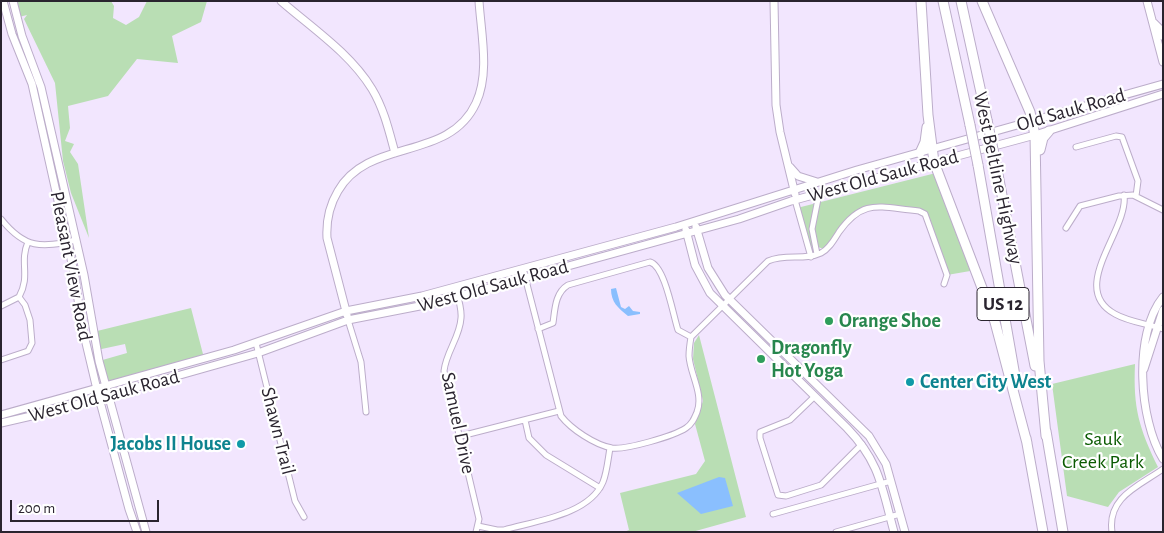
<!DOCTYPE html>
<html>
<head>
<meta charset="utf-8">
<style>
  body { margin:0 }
  #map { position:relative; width:1164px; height:533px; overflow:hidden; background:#f2e6fe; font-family:"Alegreya Sans",sans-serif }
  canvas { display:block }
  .frame { position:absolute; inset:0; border:2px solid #2a242f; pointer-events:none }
  .scale { position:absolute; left:10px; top:500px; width:149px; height:22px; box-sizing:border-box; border:2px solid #2a242f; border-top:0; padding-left:6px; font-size:15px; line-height:18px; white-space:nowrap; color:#2a242f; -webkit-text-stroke:4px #fff; paint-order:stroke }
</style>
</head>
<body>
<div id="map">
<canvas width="1164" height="533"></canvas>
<div class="frame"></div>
<div class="scale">200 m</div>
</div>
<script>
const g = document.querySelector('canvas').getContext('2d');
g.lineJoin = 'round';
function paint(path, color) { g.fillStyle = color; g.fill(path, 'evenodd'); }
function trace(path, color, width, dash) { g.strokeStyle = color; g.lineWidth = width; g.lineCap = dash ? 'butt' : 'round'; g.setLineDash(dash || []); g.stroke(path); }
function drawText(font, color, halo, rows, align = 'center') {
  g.font = font + ' "Alegreya Sans",sans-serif'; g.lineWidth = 4.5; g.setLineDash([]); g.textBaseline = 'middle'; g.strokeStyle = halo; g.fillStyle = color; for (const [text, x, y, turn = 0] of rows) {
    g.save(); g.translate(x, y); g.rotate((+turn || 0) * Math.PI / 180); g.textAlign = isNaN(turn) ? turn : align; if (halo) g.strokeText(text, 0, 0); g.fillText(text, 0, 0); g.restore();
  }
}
paint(new Path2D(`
  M16,1H111L114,6L113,18L126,25L139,17L147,1H207L201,22L172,36L178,63L137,59L108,96L68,106L70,128L65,141L74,144L70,152L78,164L89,238L71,193L63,161L55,83L24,19L27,15L19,17Z
  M932,174H937L976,270L947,275L925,214L874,207L854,215L827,250L815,246L809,247L797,208Z
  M191,308L204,358L106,386L99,361L127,353L125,344L97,350L93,332Z
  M699,335L746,517L692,532H624L629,530L620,493L696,474L705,461L695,424L703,401L693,359L694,343Z
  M1135,364C1133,408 1139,428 1158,467L1119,492L1108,507L1067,496L1052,384Z`), '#b9deb4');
paint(new Path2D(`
  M616,288L621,307L625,309L629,306L633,311L640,312V314L628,316C618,308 611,302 611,289Z
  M719,477L725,478L733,506L701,514L677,493Z`), '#8abffe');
const street = new Path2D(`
  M1076,147L1116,136L1122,137L1138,181L1136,196
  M1124,195C1129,230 1067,288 1115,314C1129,322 1148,324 1163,329
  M795,200L811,257
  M1,219C25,249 41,248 76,240
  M1066,228L1080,206L1119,196L1133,195L1163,210
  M817,254L812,229L819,194
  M523,269L561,416C571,429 595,445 612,448C626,450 674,436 686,428C692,424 694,419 697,412C704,394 690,374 689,356C689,349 690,343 691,337
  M455,287C458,297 462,308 461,318C460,337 446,352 444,371L479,519L476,532
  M19,297C31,275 19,263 28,242
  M1,306L19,297L25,305L30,320L32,343L28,351L1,360
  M348,320L361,362L366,412
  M538,329L553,323C555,309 555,293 568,285L650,262C665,266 673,315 678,330L691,337L768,261C786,253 804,261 821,253C829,249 834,240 839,232C864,197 881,208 919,211L925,214L947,275L944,284
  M256,343L295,501L304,517
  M814,397L790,420L760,432V438L778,495L786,496L821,485L862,444
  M525,420L529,438L546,455L600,488
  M461,436L559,411
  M773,514L891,481
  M478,526L497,530H504C535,521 589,515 603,482C607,472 608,459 610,448
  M836,532L900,514
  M1112,532C1107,497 1139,486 1163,469`);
const secondary = new Path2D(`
  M3,1L12,34L32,84L75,277L81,322L99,398L129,509L137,532
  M13,1L22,36L41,87L84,275L99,361L146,532
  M281,1C312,28 350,53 372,89C384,109 389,131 395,153
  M774,1L776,105L780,132L795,194
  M1147,1L1163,62
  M1154,23L1160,29L1163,36
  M790,167L798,176L817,182
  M696,227L708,268L725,295L869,436L886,464L905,532
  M686,230L695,265L710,293L847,428C880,462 882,488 894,532
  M1163,297C1133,334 1139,420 1163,459
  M347,315L327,238C326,220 329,206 338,191C369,137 449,162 476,103C490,73 481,33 479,1
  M1144,369L1163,310
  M1,415L234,350L346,311L422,296L676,227L857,170L1163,84
  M1,423L53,411L258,353L348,320L430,304L739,219L791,201L1035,135L1163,94`);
const highway = new Path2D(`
  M921,1L928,115L934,162L995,322L1027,443
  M943,1L970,125
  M961,1L987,120
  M982,1L1030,112L1035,135L1039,361L1046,436
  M1040,150L1043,138L1049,131
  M920,153L925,142L927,127
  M995,159L1035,366
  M978,165L1015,376
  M1046,431L1063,532
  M1026,438L1043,532`);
trace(street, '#bcadca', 7);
trace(secondary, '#bcadca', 9);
trace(highway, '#bcadca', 11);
trace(street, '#fff', 5);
trace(secondary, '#fff', 7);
trace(highway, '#fff', 9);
const highwayBridge = new Path2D(`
  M987,120L995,159
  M970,125L978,165`);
trace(highwayBridge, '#bcadca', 11, []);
trace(highwayBridge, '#fff', 9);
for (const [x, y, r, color] of [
  [829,321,5,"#2e9e5b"],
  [761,359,5,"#2e9e5b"],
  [910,382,5,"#0f9aa8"],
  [241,444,5,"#0f9aa8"]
]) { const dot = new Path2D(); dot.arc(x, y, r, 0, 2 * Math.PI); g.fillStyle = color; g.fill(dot); trace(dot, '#fff', 2); }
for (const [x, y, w] of [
  [1003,304,52]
]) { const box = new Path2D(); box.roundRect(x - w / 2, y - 16.5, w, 33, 4); g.fillStyle = '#fff'; g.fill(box); trace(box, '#2a242f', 1); }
drawText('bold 19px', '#2a242f', null, [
  ["US 12",1003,304]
]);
drawText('20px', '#2a242f', '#fff', [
  ["Old Sauk Road",1071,110,-16],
  ["West Old Sauk Road",883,176,-15],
  ["West Beltline Highway",998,178,78],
  ["Pleasant View Road",71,266,79],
  ["West Old Sauk Road",493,286,-15],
  ["West Old Sauk Road",104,396,-15],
  ["Samuel Drive",458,423,78],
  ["Shawn Trail",278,431,76]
]);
drawText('bold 20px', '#27864d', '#fff', [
  ["Orange Shoe",839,321],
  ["Dragonfly",771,348],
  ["Hot Yoga",771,371]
], 'left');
drawText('bold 20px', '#0d838f', '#fff', [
  ["Center City West",920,382],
  ["Jacobs II House",231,444,"right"]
], 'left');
drawText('20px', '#0a5a01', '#fff', [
  ["Sauk",1103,439],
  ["Creek Park",1103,462]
]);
</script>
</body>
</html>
